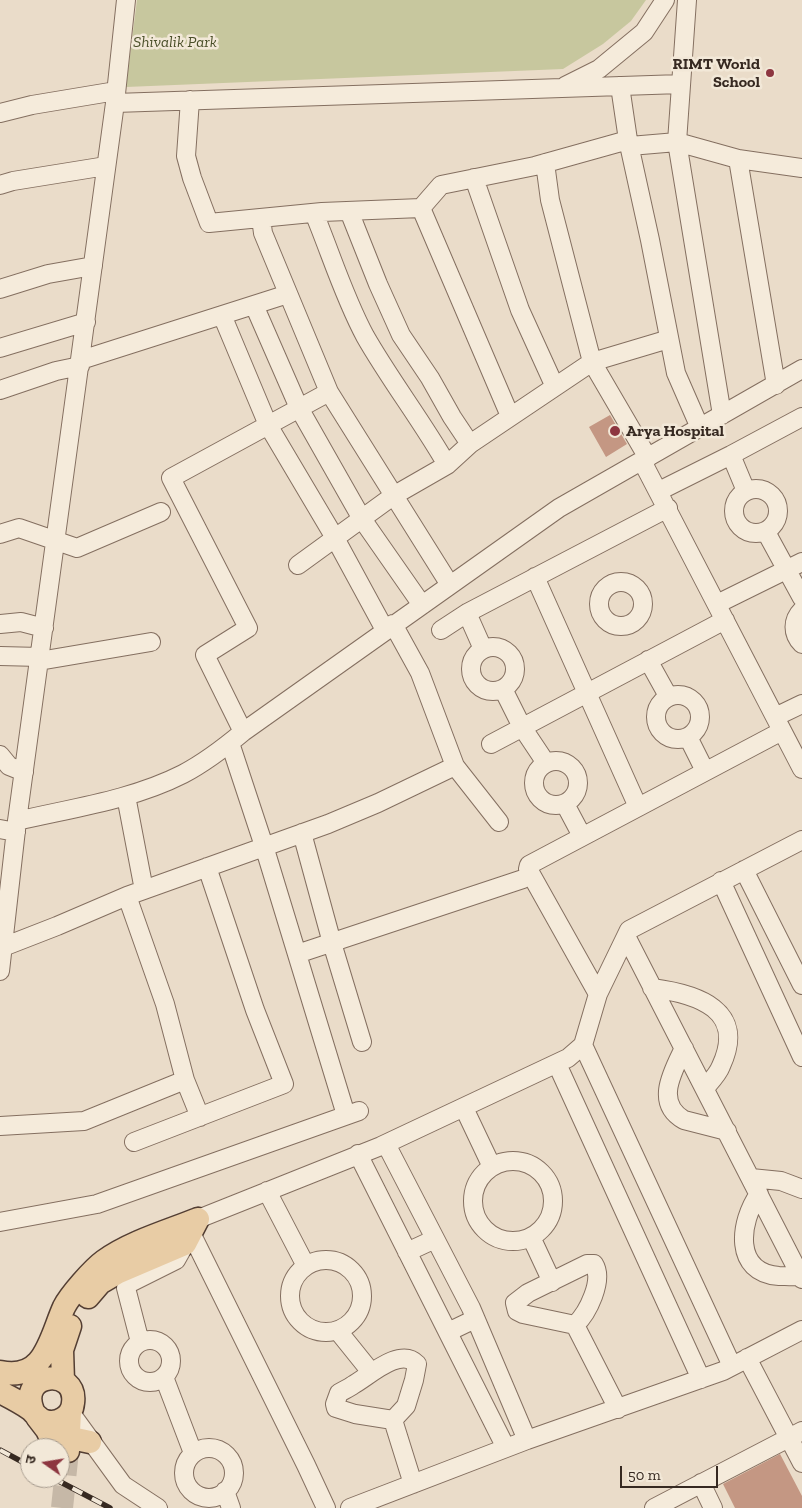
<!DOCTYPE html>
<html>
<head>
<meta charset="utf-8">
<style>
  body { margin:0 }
  #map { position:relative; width:802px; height:1508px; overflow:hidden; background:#eadcc9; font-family:"Zilla Slab","Noto Sans Devanagari",serif }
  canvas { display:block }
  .north { position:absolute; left:20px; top:1438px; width:50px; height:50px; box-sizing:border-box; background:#f2e8d8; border:1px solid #a79c8f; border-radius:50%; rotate:283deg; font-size:14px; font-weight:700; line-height:20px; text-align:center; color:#362921 }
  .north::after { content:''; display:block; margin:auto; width:18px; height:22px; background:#8d3640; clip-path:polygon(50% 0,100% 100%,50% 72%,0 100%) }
  .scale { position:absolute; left:620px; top:1466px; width:98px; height:22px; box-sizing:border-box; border:2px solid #362921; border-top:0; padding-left:6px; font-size:15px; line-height:18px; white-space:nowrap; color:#362921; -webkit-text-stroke:4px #f2e8d8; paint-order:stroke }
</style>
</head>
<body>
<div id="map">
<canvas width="802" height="1508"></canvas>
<div class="north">उ</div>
<div class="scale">50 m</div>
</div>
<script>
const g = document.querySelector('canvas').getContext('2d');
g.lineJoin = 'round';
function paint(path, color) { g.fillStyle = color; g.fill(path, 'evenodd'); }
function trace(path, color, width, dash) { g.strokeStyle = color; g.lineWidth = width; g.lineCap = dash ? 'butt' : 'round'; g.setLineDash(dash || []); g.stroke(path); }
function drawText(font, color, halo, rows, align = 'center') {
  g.font = font + ' "Zilla Slab",serif'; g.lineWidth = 5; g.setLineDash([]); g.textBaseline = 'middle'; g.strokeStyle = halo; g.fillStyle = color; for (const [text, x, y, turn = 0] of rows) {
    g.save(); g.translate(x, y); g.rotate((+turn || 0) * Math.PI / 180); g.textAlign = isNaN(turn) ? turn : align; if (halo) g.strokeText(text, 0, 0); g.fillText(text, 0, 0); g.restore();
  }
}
paint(new Path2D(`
  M137,0H646L631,21L603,44L563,69L126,87Z`), '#c7c79e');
paint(new Path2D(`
  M610,415L627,444L606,457L589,427Z
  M780,1454L802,1496V1508H735L723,1484Z`), '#c49783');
trace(new Path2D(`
  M62,1508L68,1451`), '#c6b8a7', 22, [22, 11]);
const minor = new Path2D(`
  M687,0L677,142L738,159L802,168
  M565,86L599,69L644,32L665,0
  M620,86L628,140L650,240L676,373L700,428
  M190,100L186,156L192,178L209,223L322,212L421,208L441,185L535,166L628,140
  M115,103L681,84
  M0,113L32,105L116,91
  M630,146L677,142L722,415
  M738,159L776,385
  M545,163L550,200L592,362L648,458
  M474,178L520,310L555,387
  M0,185L13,181L106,166
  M421,208L510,416
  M349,211L378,284L401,335L430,378L452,417L470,444
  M314,213C331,254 344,297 365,336C390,380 422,421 447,465
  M261,218L263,233L329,392L450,585
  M0,289L48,274L93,266
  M254,305L299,408L362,519L422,605
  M222,315L268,425L335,538L385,630
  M0,348L86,322
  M81,360L288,294
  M0,390L56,371L80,366
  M731,455L746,491
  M642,461L802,769
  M734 511a22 22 0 1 1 44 0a22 22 0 1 1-44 0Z
  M659,491L731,455L802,417
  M766,532L802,598
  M0,534L19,528L77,548L161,512
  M298,565L393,496L447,465L470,444L592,362L669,339
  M535,577L638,807
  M599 604a22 22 0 1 1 44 0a22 22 0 1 1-44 0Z
  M717,604L802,562
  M802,610C792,620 792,634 802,644
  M467,613L483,649
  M0,624L21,622L44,628
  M441,630L467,613L668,508
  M471 669a22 22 0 1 1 44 0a22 22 0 1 1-44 0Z
  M0,656L40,657
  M648,660L668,696
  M39,661L151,642
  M503,689L522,727L546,763
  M656 717a22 22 0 1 1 44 0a22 22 0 1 1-44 0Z
  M775,717L802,704
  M243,732L205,655L248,628L171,478L329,392
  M688,737L705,771
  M230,743L264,846L346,1115
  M491,744L725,620
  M0,755L9,766L24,772
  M534 783a22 22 0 1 1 44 0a22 22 0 1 1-44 0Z
  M455,766L499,822
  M126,796L144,890
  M565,804L582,836
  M17,821C72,808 132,800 183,774C204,763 225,747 243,732L559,508L802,369
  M0,829L16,832
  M302,833L332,943L362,1042
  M744,870L802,985
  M721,881L802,1057
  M127,896L165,1004L185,1080L200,1117
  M626,936L802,1279
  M3,947L57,926L127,896L328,824L378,803L455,766L420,673L393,624
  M297,954L523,879
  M0,971L17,821L115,103L126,0
  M652,988C698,994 747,1010 721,1066C718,1074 711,1081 705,1088
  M598,994L528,869L529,865L782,731
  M583,1045L732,1366
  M684,1048C673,1071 654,1103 684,1120L727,1131
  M557,1064L701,1379
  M464,1108L492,1167
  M0,1126L84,1121L185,1080
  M134,1142L284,1084L255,1010L207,867
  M386,1144L471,1308L527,1440
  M358,1154L506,1448
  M473 1201a40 40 0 1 1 80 0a40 40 0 1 1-80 0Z
  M751,1178L781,1181L802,1189
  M267,1191L306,1266
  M759,1194C739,1222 733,1273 779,1276C787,1276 795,1277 802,1275
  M198,1219L381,1146L568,1058L583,1045L598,994L629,930L802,840
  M0,1222L97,1204L359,1111
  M191,1233L306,1465L326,1508
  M531,1237L552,1282
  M407,1252L435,1239
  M290 1296a36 36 0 1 1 72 0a36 36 0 1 1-72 0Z
  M575,1325L523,1314L517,1311L515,1303L528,1293L587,1264H594C604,1280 588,1313 575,1325L618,1409
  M338,1331L371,1372
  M448,1332L475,1319
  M129 1361a21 21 0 1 1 42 0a21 21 0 1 1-42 0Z
  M140,1342L126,1288L128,1284L176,1260L185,1244
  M747,1358L802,1463
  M164,1377L193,1453
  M70,1412L123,1485L158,1508
  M393,1420L355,1414L336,1408L335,1404L339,1393C344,1390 349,1388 353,1385C368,1377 400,1346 417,1364L414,1380L406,1406L393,1420L413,1484
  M184 1473a25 25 0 1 1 50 0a25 25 0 1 1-50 0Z
  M701,1483L713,1508
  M225,1491L231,1508
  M350,1508L527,1440L723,1371L802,1330
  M654,1508L802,1431`);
const major = new Path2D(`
  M88,1297L100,1283L117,1273L185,1244L198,1219
  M0,1372C45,1382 50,1338 64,1307C70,1295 93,1269 104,1261C130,1242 168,1231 198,1219
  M63,1381L62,1350L70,1326
  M0,1392C10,1397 21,1403 30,1409C35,1413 38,1419 45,1421C58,1425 72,1416 73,1403C78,1367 17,1371 33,1411
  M37,1417L47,1430L53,1443
  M69,1443L76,1439L90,1442
  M68,1451L70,1412`);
trace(minor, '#846f60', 20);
trace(major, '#533e33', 25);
trace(minor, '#f5ebdb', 18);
trace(major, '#e8cca5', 22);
const rail = new Path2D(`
  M0,1450L30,1466
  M53,1478L110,1508`);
trace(rail, '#362921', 5.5);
trace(rail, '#f2e8d8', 4, [11]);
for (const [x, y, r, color] of [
  [770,73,5,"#8d3640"],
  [615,431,6,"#8d3640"]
]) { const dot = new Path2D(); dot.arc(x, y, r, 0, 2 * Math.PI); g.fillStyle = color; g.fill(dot); trace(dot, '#f2e8d8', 2); }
drawText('italic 16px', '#4b502a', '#f2e8d8', [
  ["Shivalik Park",175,42]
]);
drawText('bold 16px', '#362921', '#f2e8d8', [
  ["RIMT World",760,64],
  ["School",760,82],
  ["Arya Hospital",626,431,"left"]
], 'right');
</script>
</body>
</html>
